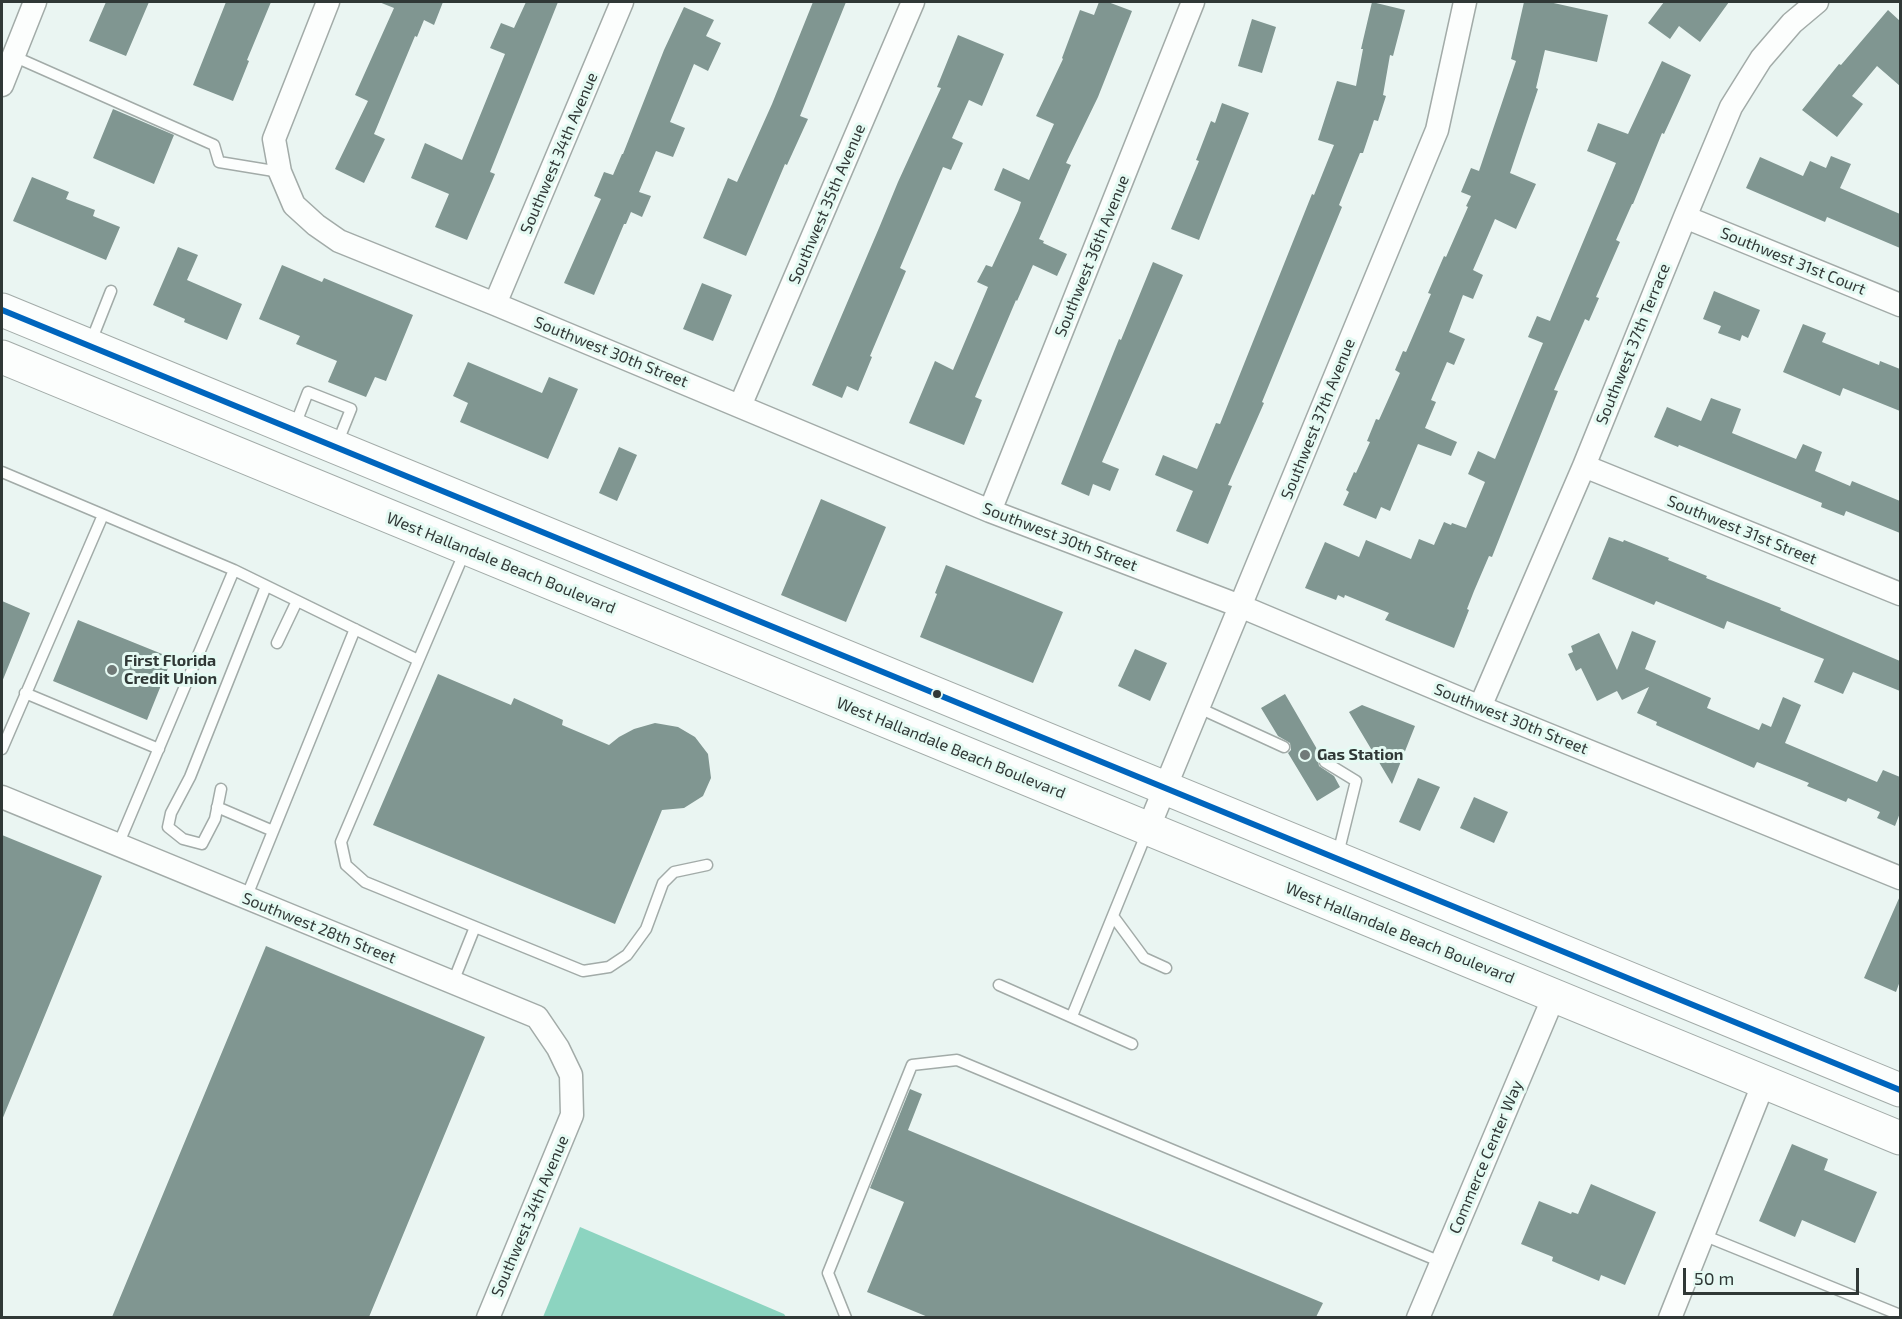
<!DOCTYPE html>
<html>
<head>
<meta charset="utf-8">
<style>
  body { margin:0 }
  #map { position:relative; width:1902px; height:1319px; overflow:hidden; background:#eaf5f2; font-family:"Exo 2",sans-serif }
  canvas { display:block }
  .frame { position:absolute; inset:0; border:3px solid #303836; pointer-events:none }
  .scale { position:absolute; left:1683px; top:1268px; width:176px; height:27px; box-sizing:border-box; border:3px solid #303836; border-top:0; padding-left:8px; font-size:18px; line-height:21px; white-space:nowrap; color:#303836; -webkit-text-stroke:4px #e5faf3; paint-order:stroke }
</style>
</head>
<body>
<div id="map">
<canvas width="1902" height="1319"></canvas>
<div class="frame"></div>
<div class="scale">50 m</div>
</div>
<script>
const g = document.querySelector('canvas').getContext('2d');
g.lineJoin = 'round';
function paint(path, color) { g.fillStyle = color; g.fill(path, 'evenodd'); }
function trace(path, color, width, dash) { g.strokeStyle = color; g.lineWidth = width; g.lineCap = dash ? 'butt' : 'round'; g.setLineDash(dash || []); g.stroke(path); }
function drawText(font, color, halo, rows, align = 'center') {
  g.font = font + ' "Exo 2",sans-serif'; g.lineWidth = 6; g.setLineDash([]); g.textBaseline = 'middle'; g.strokeStyle = halo; g.fillStyle = color; for (const [text, x, y, turn = 0] of rows) {
    g.save(); g.translate(x, y); g.rotate((+turn || 0) * Math.PI / 180); g.textAlign = isNaN(turn) ? turn : align; if (halo) g.strokeText(text, 0, 0); g.fillText(text, 0, 0); g.restore();
  }
}
paint(new Path2D(`
  M580,1227L784,1314L786,1317H543Z`), '#8cd4c0');
paint(new Path2D(`
  M106,2H149L126,56L89,41Z
  M226,2H271L247,60L249,61L233,101L193,85Z
  M379,2H443L434,25L424,20L417,37L415,36L374,134L385,139L364,183L335,169L368,101L355,95L394,8Z
  M526,2H558L490,172L495,174L467,240L435,227L449,194L411,178L425,143L462,160L505,54L490,48L501,23L514,28Z
  M813,2H846L800,116L808,119L787,165L785,164L746,256L703,238L728,178L737,182L772,104Z
  M1099,2H1108L1132,11L1098,97L1066,163L1071,165L1039,239L1044,241L1043,243L1067,254L1057,276L1033,265L1017,301L1016,300L975,397L982,400L964,445L909,423L935,361L953,370L988,287L977,282L986,265L992,267L1018,211L1021,202L994,190L1003,168L1029,180L1054,124L1036,116L1063,59L1062,58L1080,10L1094,15Z
  M1372,2L1405,10L1393,56L1390,55L1383,95L1386,96L1378,121L1374,120L1363,153H1360L1339,205L1342,207L1262,402L1264,403L1228,485L1232,486L1208,544L1176,531L1193,491L1155,475L1163,455L1197,469L1216,423L1220,424L1312,194L1314,195L1334,145L1318,140L1337,81L1356,86L1363,49H1361Z
  M1524,2H1549L1608,15L1597,62L1545,50L1536,88L1538,89L1510,173L1536,184L1516,229L1495,219L1473,270L1483,275L1473,299L1463,295L1449,332L1465,339L1454,365L1447,362L1431,400L1436,402L1425,428L1457,442L1451,456L1418,444L1390,511L1381,507L1376,519L1343,505L1349,492L1346,490L1354,472L1356,473L1370,442L1367,441L1376,419L1379,420L1400,373L1395,370L1403,351L1406,352L1431,294L1428,293L1444,256L1446,257L1468,207L1466,206L1471,196L1461,192L1471,168L1479,171L1516,61L1511,59Z
  M1664,2H1729L1700,42L1679,26L1670,39L1648,23Z
  M684,7L714,20L706,36L721,43L708,71L694,64L670,122L685,128L673,157L656,151L639,192L651,196L642,217L631,212L626,224H624L594,295L564,283L601,199L594,196L604,172L613,175L622,154H623L664,50Z
  M1888,10L1900,21V86L1877,66L1852,96L1863,104L1837,137L1802,110L1839,64L1841,65Z
  M1252,19L1276,27L1262,73L1238,66Z
  M958,35L1004,54L982,106L969,100L952,138L963,143L951,170L943,167L900,268L906,271L870,356L872,357L858,391L847,386L842,398L812,385L879,228L898,182L941,88L937,87Z
  M1662,61L1691,75L1664,134L1662,133L1633,204H1632L1616,240L1620,242L1596,297L1599,298L1589,321L1585,319L1554,390L1558,391L1492,557L1489,556L1474,591L1467,609L1469,610L1454,648L1385,620L1389,613L1345,595L1344,598L1338,595L1336,600L1305,588L1325,542L1359,557L1366,540L1411,559L1419,539L1434,545L1444,522L1451,525L1452,523L1466,528L1485,482L1468,474L1478,451L1495,459L1543,343L1528,337L1537,316L1550,321L1616,163L1587,151L1598,123L1628,134Z
  M1222,103L1249,113L1199,240L1171,229L1199,161L1196,160L1211,121L1215,123Z
  M113,109L174,135L154,184L93,158Z
  M1831,156L1851,164L1840,188L1900,214V248L1827,217L1825,222L1746,188L1760,157L1803,176L1810,161L1826,168Z
  M32,177L69,192L66,199L95,210L93,216L120,227L106,260L13,221Z
  M178,247L198,255L187,280L242,304L227,340L184,322L185,319L153,305Z
  M1153,262L1183,275L1102,462L1119,469L1110,491L1093,484L1089,496L1061,484L1119,339L1121,340Z
  M282,265L322,282L324,278L413,315L386,381L375,377L366,397L328,382L337,361L296,344L300,336L259,319Z
  M702,283L732,295L713,341L683,329Z
  M1714,291L1760,310L1748,338L1742,335L1740,341L1718,333L1721,326L1703,319Z
  M1803,324L1826,333L1822,342L1879,365L1880,361L1900,369V411L1843,388L1840,396L1783,372Z
  M468,362L542,393L549,377L578,389L548,459L460,422L468,403L453,396Z
  M1711,398L1741,409L1732,433L1796,459L1803,444L1822,452L1815,471L1850,486L1852,481L1900,501V533L1846,511L1844,516L1821,507L1822,503L1679,445L1678,447L1654,437L1667,407L1701,421Z
  M619,447L637,455L617,501L599,493Z
  M821,499L886,527L846,622L781,595Z
  M1609,537L1623,542L1624,540L1669,558L1668,560L1707,576L1706,578L1781,608L1780,610L1900,661V691L1853,672L1843,694L1814,682L1824,659L1727,621L1724,629L1656,601L1654,605L1592,579Z
  M946,565L1063,612L1033,683L920,637L937,594L935,593Z
  M2,601L30,613L2,682Z
  M78,620L172,658L147,720L53,681Z
  M1632,631L1656,641L1645,669L1711,698L1707,708L1759,730L1762,723L1771,727L1783,697L1801,705L1785,743L1877,782L1883,770L1900,777V813L1895,826L1877,818L1880,812L1848,798L1846,802L1807,786L1809,783L1757,762L1754,768L1656,725L1657,722L1637,713L1649,687L1622,700L1617,691L1597,701L1581,668L1576,671L1568,654L1573,652L1571,646L1599,633L1617,670Z
  M1135,649L1167,663L1150,701L1118,686Z
  M438,674L511,705L514,698L563,720L562,725L609,745L619,737L634,729L655,723L678,727L695,737L708,754L711,778L703,796L684,808L662,810L615,924L373,825Z
  M1285,694L1321,756L1318,761L1319,766L1334,776L1340,787L1317,801L1288,753L1291,750L1290,743L1278,736L1261,708Z
  M1362,705L1415,726L1392,784L1349,712Z
  M1418,778L1440,787L1420,831L1399,822Z
  M1474,797L1508,812L1494,843L1460,828Z
  M2,835L102,876L2,1120Z
  M1900,896V981L1896,992L1864,978Z
  M266,946L485,1037L369,1317H112Z
  M910,1089L922,1094L908,1130L1323,1303L1316,1317H928L867,1292L904,1202L870,1188Z
  M1792,1144L1828,1159L1824,1170L1877,1192L1855,1243L1802,1220L1795,1237L1759,1221Z
  M1591,1184L1656,1212L1625,1285L1601,1275L1599,1281L1552,1261L1553,1257L1521,1244L1539,1201L1571,1214L1572,1212L1578,1214Z`), '#809691');
const lane = new Path2D(`
  M13,56L214,145L219,162L280,172
  M90,344L111,291
  M294,428L308,392L351,409L337,444
  M2,472L234,570L118,845
  M465,551L341,842L346,865L365,882L583,971L609,967L627,955L646,929L663,883L674,872L707,865
  M234,570L418,660
  M277,643L297,601
  M25,693L159,749
  M1199,708L1284,747
  M2,749L103,515
  M1325,762L1356,781L1338,854
  M221,789L215,819L202,844L183,839L168,827L171,813L190,777L266,586
  M217,807L273,831
  M246,898L355,629
  M1113,916L1144,958L1166,968
  M453,982L475,927
  M999,985L1132,1044
  M1072,1016L1147,832
  M1703,1235L1900,1315
  M846,1318L828,1273L912,1065L957,1060L1441,1262`);
const street = new Path2D(`
  M328,2L274,139L280,172L294,205L316,225L339,241L495,304L990,511L1240,606L1480,707L1900,878
  M2,85L35,2
  M1685,217L1900,305
  M495,304L622,2
  M740,406L913,2
  M1584,466L1900,594
  M990,511L1193,2
  M1480,707L1584,466L1685,217L1731,107L1761,59L1792,23L1817,2
  M2,797L537,1017L558,1048L571,1075L572,1115L488,1318
  M1148,829L1437,130L1465,2
  M1418,1318L1554,996
  M1670,1318L1764,1082`);
const primary = new Path2D(`
  M2,310L1900,1090
  M2,357L1900,1138`);
trace(lane, '#a2aba8', 13);
trace(street, '#a2aba8', 25);
trace(primary, '#a2aba8', 35);
trace(lane, '#fcfefd', 10);
trace(street, '#fcfefd', 22);
trace(primary, '#fcfefd', 33);
trace(new Path2D(`
  M2,310L1900,1090`), '#0065bd', 6);
for (const [x, y, r, color] of [
  [112,670,6,"#717a78"],
  [937,694,5,"#303836"],
  [1305,755,6,"#717a78"]
]) { const dot = new Path2D(); dot.arc(x, y, r, 0, 2 * Math.PI); g.fillStyle = color; g.fill(dot); trace(dot, '#e5faf3', 2); }
drawText('16px', '#303836', '#e5faf3', [
  ["Southwest 34th Avenue",559,153,-67],
  ["Southwest 35th Avenue",827,204,-67],
  ["Southwest 36th Avenue",1092,256,-68],
  ["Southwest 31st Court",1793,261,22],
  ["Southwest 37th Terrace",1633,344,-68],
  ["Southwest 30th Street",611,352,22],
  ["Southwest 37th Avenue",1318,419,-68],
  ["Southwest 31st Street",1742,530,22],
  ["Southwest 30th Street",1060,537,21],
  ["West Hallandale Beach Boulevard",501,563,22],
  ["Southwest 30th Street",1511,719,22],
  ["West Hallandale Beach Boulevard",951,748,22],
  ["Southwest 28th Street",319,928,22],
  ["West Hallandale Beach Boulevard",1400,933,22],
  ["Commerce Center Way",1486,1157,-67],
  ["Southwest 34th Avenue",530,1216,-67]
]);
drawText('bold 16px', '#303836', '#e5faf3', [
  ["First Florida",124,661],
  ["Credit Union",124,679],
  ["Gas Station",1317,755]
], 'left');
</script>
</body>
</html>
